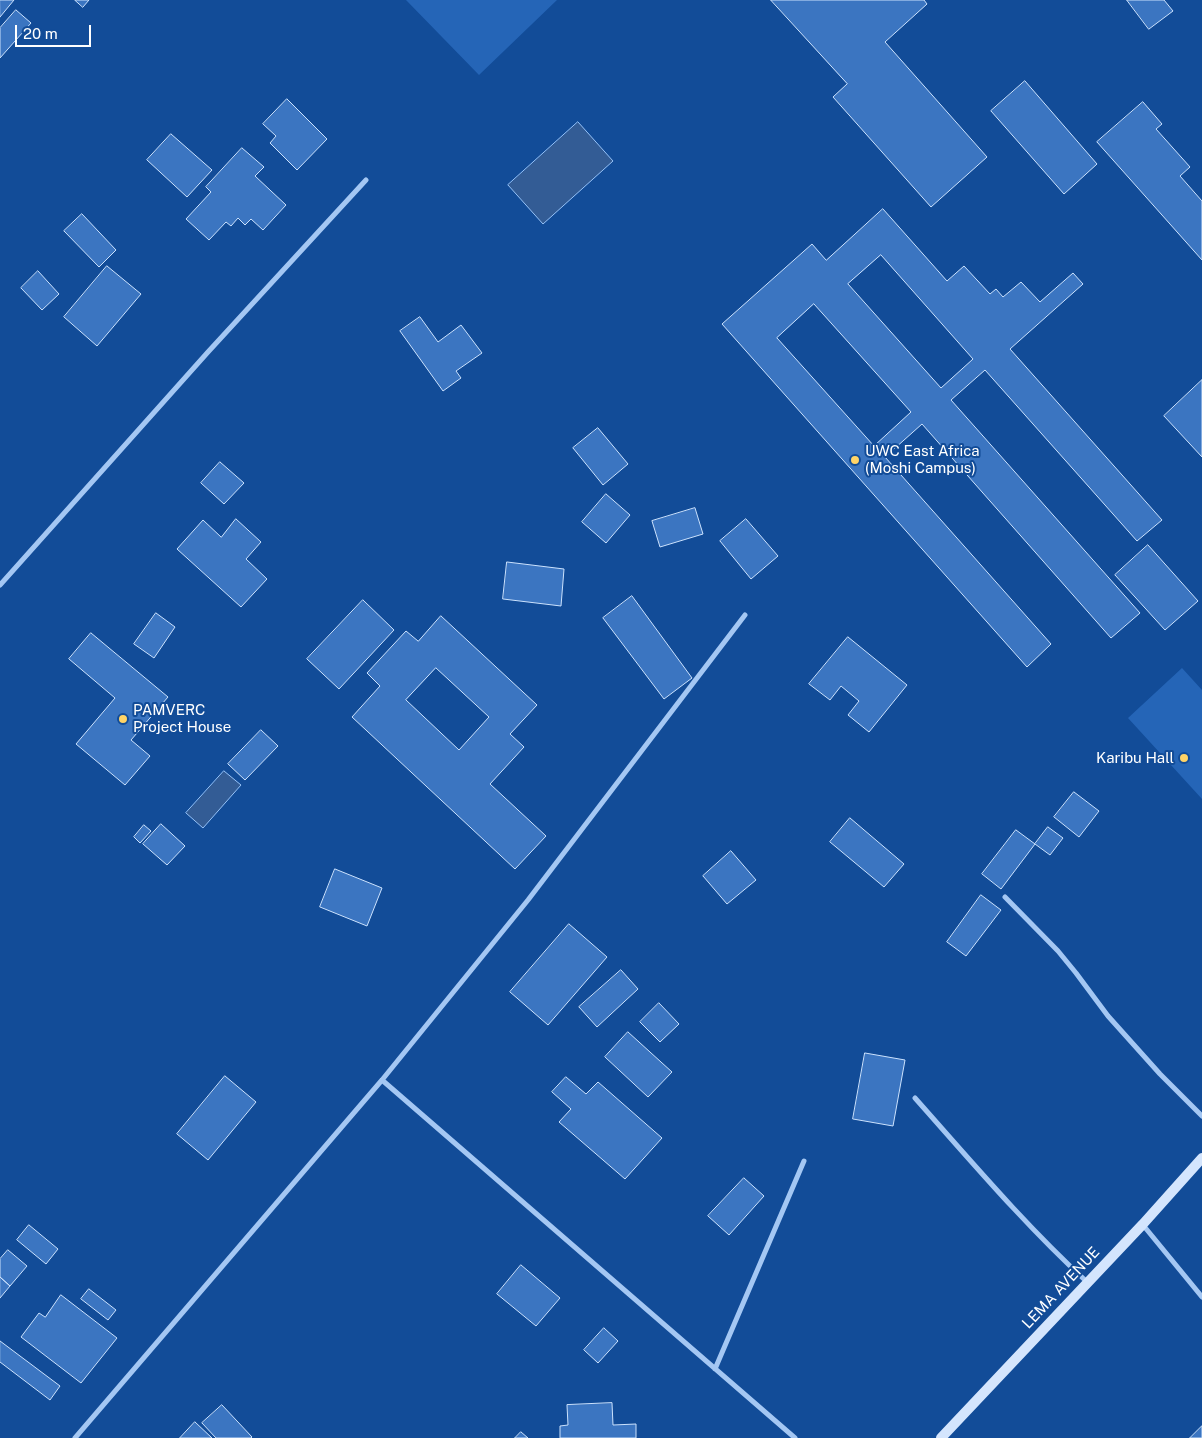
<!DOCTYPE html>
<html>
<head>
<meta charset="utf-8">
<style>
  body { margin:0 }
  #map { position:relative; width:1202px; height:1438px; overflow:hidden; background:#124c98; font-family:"Public Sans",sans-serif }
  canvas { display:block }
  .scale { position:absolute; left:15px; top:25px; width:76px; height:22px; box-sizing:border-box; border:2px solid #fff; border-top:0; padding-left:6px; font-size:15px; line-height:18px; white-space:nowrap; color:#fff; -webkit-text-stroke:4px #124c98; paint-order:stroke }
</style>
</head>
<body>
<div id="map">
<canvas width="1202" height="1438"></canvas>
<div class="scale">20 m</div>
</div>
<script>
const g = document.querySelector('canvas').getContext('2d');
g.lineJoin = 'round';
function paint(path, color) { g.fillStyle = color; g.fill(path, 'evenodd'); }
function trace(path, color, width, dash) { g.strokeStyle = color; g.lineWidth = width; g.lineCap = dash ? 'butt' : 'round'; g.setLineDash(dash || []); g.stroke(path); }
function drawText(font, color, halo, rows, align = 'center') {
  g.font = font + ' "Public Sans",sans-serif'; g.lineWidth = 4; g.setLineDash([]); g.textBaseline = 'middle'; g.strokeStyle = halo; g.fillStyle = color; for (const [text, x, y, turn = 0] of rows) {
    g.save(); g.translate(x, y); g.rotate((+turn || 0) * Math.PI / 180); g.textAlign = isNaN(turn) ? turn : align; if (halo) g.strokeText(text, 0, 0); g.fillText(text, 0, 0); g.restore();
  }
}
paint(new Path2D(`
  M406,0H557L479,75Z
  M1182,668L1202,690V799L1128,718Z`), '#2565b7');
const water = new Path2D(`
  M578,122L613,161L543,224L508,185Z
  M224,771L241,785L203,828L186,813Z`);
paint(water, '#335c95');
trace(water, '#96c2f7', 1);
const building = new Path2D(`
  M0,0H14L0,17Z
  M75,0H89L83,7Z
  M771,0H924L927,4L885,42L987,157L931,207L833,97L847,84Z
  M1127,0H1164L1173,11L1149,29Z
  M16,10L31,23L0,58V28Z
  M1025,81L1097,164L1064,194L991,111Z
  M287,99L327,139L297,170L270,143L276,136L263,124Z
  M1143,102L1162,124L1156,129L1190,167L1180,176L1202,201V260L1097,142Z
  M171,134L212,170L187,197L147,160Z
  M242,148L264,167L255,176L286,205L263,230L251,219L245,225L238,218L231,226L226,222L209,240L186,219L211,192L206,187Z
  M883,209L947,281L964,266L990,294L996,289L1003,297L1021,282L1040,302L1073,273L1083,284L1010,349L1162,520L1137,541L985,370L951,400L1140,613L1111,638L922,424L885,457L1051,644L1027,667L722,324L812,244L826,260ZM881,255L973,359L941,388L848,284ZM814,304L911,412L874,446L777,338Z
  M82,214L116,250L99,267L64,231Z
  M107,266L141,294L97,346L64,317Z
  M38,271L59,294L42,310L21,288Z
  M420,317L438,342L461,325L482,353L456,371L461,378L443,391L400,331Z
  M1202,380V457L1164,416Z
  M598,428L628,464L603,485L573,448Z
  M220,462L244,483L224,504L201,483Z
  M606,494L630,515L606,543L582,522Z
  M695,508L703,534L660,547L652,521Z
  M236,519L261,542L246,559L267,579L241,607L177,549L203,520L221,537Z
  M746,519L778,556L751,579L720,541Z
  M1148,545L1198,601L1165,630L1115,575Z
  M507,562L564,569L561,606L503,599Z
  M632,596L692,678L664,699L603,618Z
  M363,600L394,630L339,689L307,659Z
  M156,613L175,627L154,658L134,644Z
  M441,616L537,705L510,734L524,747L490,784L546,836L515,869L352,717L380,686L367,673L406,631L418,641ZM436,668L489,717L459,750L406,700Z
  M91,633L168,697L131,740L150,756L125,785L76,744L115,698L69,659Z
  M848,637L907,685L869,732L848,715L859,701L841,686L830,700L809,684Z
  M261,730L278,746L245,780L228,764Z
  M1074,792L1099,811L1079,837L1054,817Z
  M850,818L904,864L884,887L830,842Z
  M161,824L185,846L167,865L143,844Z
  M144,825L151,831L140,843L134,837Z
  M1048,827L1063,838L1050,855L1035,844Z
  M1016,830L1035,844L1001,889L982,874Z
  M731,851L756,880L727,904L703,876Z
  M335,869L382,888L367,926L320,907Z
  M981,895L1001,910L966,956L947,942Z
  M569,924L607,957L548,1025L510,992Z
  M621,970L638,989L597,1027L579,1007Z
  M659,1003L679,1024L660,1042L640,1022Z
  M628,1032L672,1072L648,1097L605,1057Z
  M865,1053L905,1060L893,1126L853,1119Z
  M225,1076L256,1102L208,1160L177,1134Z
  M566,1077L586,1094L598,1082L662,1138L625,1179L559,1122L571,1109L552,1092Z
  M744,1178L764,1196L729,1235L708,1216Z
  M29,1225L58,1249L46,1264L17,1240Z
  M8,1250L27,1266L10,1286L0,1277V1259Z
  M521,1265L560,1298L536,1326L497,1294Z
  M0,1277L10,1286L0,1298Z
  M89,1289L116,1310L108,1320L81,1299Z
  M61,1295L117,1338L81,1383L21,1337L39,1313L45,1317Z
  M604,1328L618,1341L598,1363L584,1350Z
  M0,1341L60,1386L50,1400L0,1362Z
  M612,1403L613,1425L636,1424V1438H560V1426L568,1425L567,1405Z
  M222,1405L252,1437L251,1438H216L202,1423Z
  M195,1422L212,1438H180Z
  M1202,1426V1438H1190Z
  M521,1432L528,1438H515Z`);
paint(building, '#3b75c1');
trace(building, '#cce2fd', 1);
trace(new Path2D(`
  M0,585L208,352L366,180
  M1005,897L1058,951L1076,973L1108,1016L1160,1074L1202,1116
  M382,1080L795,1438
  M915,1098C971,1161 1025,1225 1087,1282
  M1143,1225L1202,1297
  M715,1369L804,1161
  M75,1438L382,1080L528,900L745,615`), '#a4c7f3', 5);
trace(new Path2D(`
  M941,1438L1143,1224L1202,1158`), '#d4e5fd', 10);
for (const [x, y, r, color] of [
  [855,460,5,"#ffd467"],
  [123,719,5,"#ffd467"],
  [1184,758,5,"#ffd467"]
]) { const dot = new Path2D(); dot.arc(x, y, r, 0, 2 * Math.PI); g.fillStyle = color; g.fill(dot); trace(dot, '#124c98', 2); }
drawText('15px', '#fff', '#124c98', [
  ["UWC East Africa",865,451],
  ["(Moshi Campus)",865,468],
  ["PAMVERC",133,710],
  ["Project House",133,727],
  ["Karibu Hall",1174,758,"right"]
], 'left');
drawText('15px', '#fff', '#124c98', [
  ["LEMA AVENUE",1061,1288,-47]
]);
</script>
</body>
</html>
